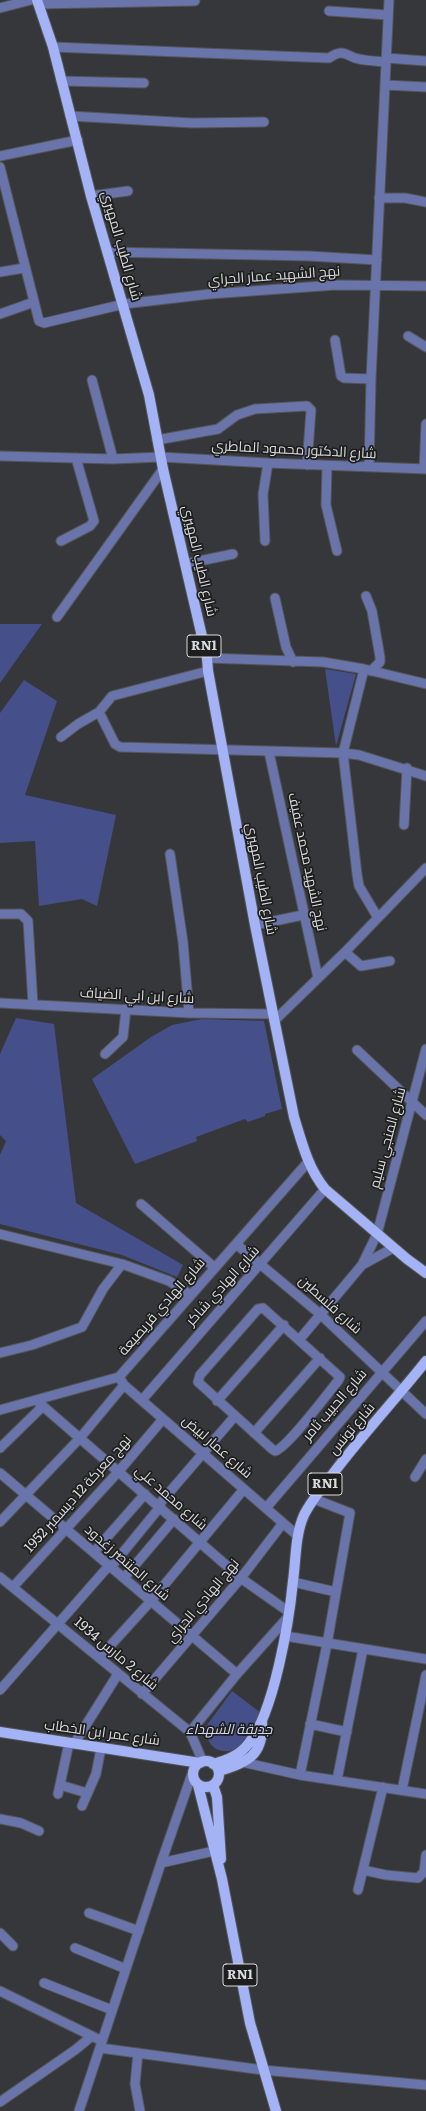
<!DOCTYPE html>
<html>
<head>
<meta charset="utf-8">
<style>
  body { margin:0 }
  canvas { display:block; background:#36373a }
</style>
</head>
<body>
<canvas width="426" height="2111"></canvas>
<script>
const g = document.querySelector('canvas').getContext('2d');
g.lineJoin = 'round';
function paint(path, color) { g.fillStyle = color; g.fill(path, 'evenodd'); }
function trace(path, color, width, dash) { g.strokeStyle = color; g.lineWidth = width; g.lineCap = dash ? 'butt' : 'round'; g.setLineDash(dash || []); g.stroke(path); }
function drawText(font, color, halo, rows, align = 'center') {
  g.font = font + ' Literata,Cairo,serif'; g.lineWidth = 3.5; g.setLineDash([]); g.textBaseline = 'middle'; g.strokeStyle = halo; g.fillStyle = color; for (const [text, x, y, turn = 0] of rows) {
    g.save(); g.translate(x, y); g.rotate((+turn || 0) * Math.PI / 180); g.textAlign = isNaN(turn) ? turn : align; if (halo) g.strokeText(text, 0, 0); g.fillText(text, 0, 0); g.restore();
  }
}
paint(new Path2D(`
  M0,624H42L0,683Z
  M325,669L356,674L336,746Z
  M24,680L57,701L25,795L116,815L97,906L82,899L39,906L35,841L0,843V713Z
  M16,1018L54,1024L76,1203L183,1265L177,1277L122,1255L0,1224V1155L6,1141L0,1135V1054Z
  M202,1019L264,1021L282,1109L265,1114V1116L248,1122L245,1119L196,1137L197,1141L135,1164L92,1079L151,1037L172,1025Z
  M232,1691L261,1713L242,1747C222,1756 208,1751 205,1728Z`), '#454f8a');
const minor = new Path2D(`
  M38,4L195,1
  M0,8L31,0
  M329,11L388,15
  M53,47L329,58C345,47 346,57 359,59C368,61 377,61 386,62
  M386,58L426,61
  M61,81L144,83
  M385,85L426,87
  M70,116L192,123L264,122
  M0,156L78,140
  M0,167L39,321L44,323L124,304L210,294L336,285L426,286
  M91,196L128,191
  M379,198H405L426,202
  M108,252L309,256L377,260
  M0,272L24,268
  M0,314L34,302
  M408,336L426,347
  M335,340L341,376L344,378L371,379
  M92,380L113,459
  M157,440L218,429L237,415L255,409L307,406L311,410L307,465
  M0,456L113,459L161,457L268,463L426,469
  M327,466L326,505L337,551
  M369,467L371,379L389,0
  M424,469L426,424
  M61,541L90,526L94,521L76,458
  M265,541L263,494L268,463
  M185,564L233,554
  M366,596L372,611L380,657V662L371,671
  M275,598L286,647L293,662
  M57,617L163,469
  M207,658L323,662L364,669L426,684
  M364,669L343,753L357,874L359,886L378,918
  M99,712L115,744L120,747L343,753L359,755L426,776
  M61,737L78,724L99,712L112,696L208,671
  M269,752L318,978
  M404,825L407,768
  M170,854L183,942L189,1013
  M0,914H21L28,921L33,1005
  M255,925L303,915
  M345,952L361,966L390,961
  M0,1003L189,1013L273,1014
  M274,1021L345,952L426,868
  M357,1050L426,1115
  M105,1054L123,1037L126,1009
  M141,1204L215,1268
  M0,1234L122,1264L169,1281L191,1295
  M236,1244L320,1314L426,1414
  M362,1265L393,1248
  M263,1308L340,1377L338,1381C328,1393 287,1448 275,1451L272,1449L198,1382L200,1375L258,1309Z
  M299,1340L362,1265L377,1234L426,1049
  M0,1353L32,1345L82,1327L103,1289L122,1264
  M119,1377L124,1385L298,1536
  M142,1400L325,1189
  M37,1401L242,1579L289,1612
  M217,1401L284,1325
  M0,1410L119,1377L308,1162
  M254,1433L320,1358
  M0,1448L43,1406
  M0,1473L237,1674
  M415,1477L426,1459
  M266,1508L426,1321
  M0,1522L80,1438L124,1385
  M94,1552L145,1494
  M0,1577L190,1732L203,1762
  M124,1578L174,1519
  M293,1582L336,1592
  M13,1587L119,1471L163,1419
  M285,1636L426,1659
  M99,1658L150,1602L244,1489
  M0,1690L106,1569L111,1567L160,1507L161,1502L235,1416
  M142,1694L241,1578L283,1523
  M310,1724L347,1732
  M190,1732L237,1674L288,1617
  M74,1744L118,1674
  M242,1762L300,1775L426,1794
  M300,1775L327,1644L350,1513L314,1499
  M337,1780L363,1649
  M60,1785L87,1793
  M402,1790L426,1675
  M58,1794L69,1743
  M82,1806L96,1774L101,1748
  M0,1819L21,1823L39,1831
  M161,1863L214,1851
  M363,1870L386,1875L418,1878L424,1872L426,1855
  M358,1890L383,1787
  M89,1913L139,1931
  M0,1933L13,1946
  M75,1948L126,1969
  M44,1983L112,2010
  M0,1991L102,2041
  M100,2048L263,2070L426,2085
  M138,2053L135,2084L140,2111
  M0,2102L75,2050L92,2036
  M79,2111L161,1863L193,1771`);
const major = new Path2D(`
  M37,0L53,47L91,196L149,395L163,469L207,658L208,671L255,925L294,1117C302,1143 308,1168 325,1189L407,1259L426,1273
  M0,1732L200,1763
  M193 1774a13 13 0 1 1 26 0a13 13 0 1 1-26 0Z
  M213,1764C228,1760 240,1755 249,1743C274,1712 289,1622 293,1581C296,1560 295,1535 304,1515C311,1501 322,1488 332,1475C361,1436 395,1400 426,1361
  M219,1771C247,1763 264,1755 262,1722
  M198,1785L222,1879L250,2023L276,2111
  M213,1785L217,1797L221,1859`);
trace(minor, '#545557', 11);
trace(major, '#545557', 12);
trace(minor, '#6874aa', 9);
trace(major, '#a4b3f6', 10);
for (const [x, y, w] of [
  [204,646,34],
  [325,1484,34],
  [240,1975,34]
]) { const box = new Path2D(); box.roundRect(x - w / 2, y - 11, w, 22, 3); g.fillStyle = '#1e1e1f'; g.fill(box); trace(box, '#dadbdd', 1); }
drawText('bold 13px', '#dadbdd', null, [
  ["RN1",204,646],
  ["RN1",325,1484],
  ["RN1",240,1975]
]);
drawText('14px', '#dadbdd', '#1e1e1f', [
  ["شارع الطيب المهيري",121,246,74],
  ["نهج الشهيد عمار الجراي",274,276,-4],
  ["شارع الدكتور محمود الماطري",294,450,3],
  ["شارع الطيب المهيري",199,561,77],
  ["نهج الشهيد محمد عفيف",307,862,78],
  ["شارع الطيب المهيري",261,879,79],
  ["شارع ابن ابي الضياف",137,996,3],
  ["شارع المنجي سليم",388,1138,-75],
  ["شارع الهادي شاكر",223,1286,-48],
  ["شارع فلسطين",330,1305,42],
  ["شارع الهادي قريصيعة",162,1307,-49],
  ["شارع الحبيب ثامر",335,1405,-49],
  ["شارع تونس",352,1429,-50],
  ["شارع عمار لبيض",217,1447,41],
  ["نهج معركة 12 ديسمبر 1952",78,1494,-48],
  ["شارع محمد علي",171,1498,41],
  ["شارع المنتصر زغدود",127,1563,41],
  ["نهج الهادي الجراي",203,1601,-50],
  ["شارع 2 مارس 1934",116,1654,40],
  ["شارع عمر ابن الخطاب",102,1733,8]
]);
drawText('italic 14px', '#d3d9f0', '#1e1e1f', [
  ["جديقة الشهداء",229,1730]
]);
</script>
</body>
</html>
